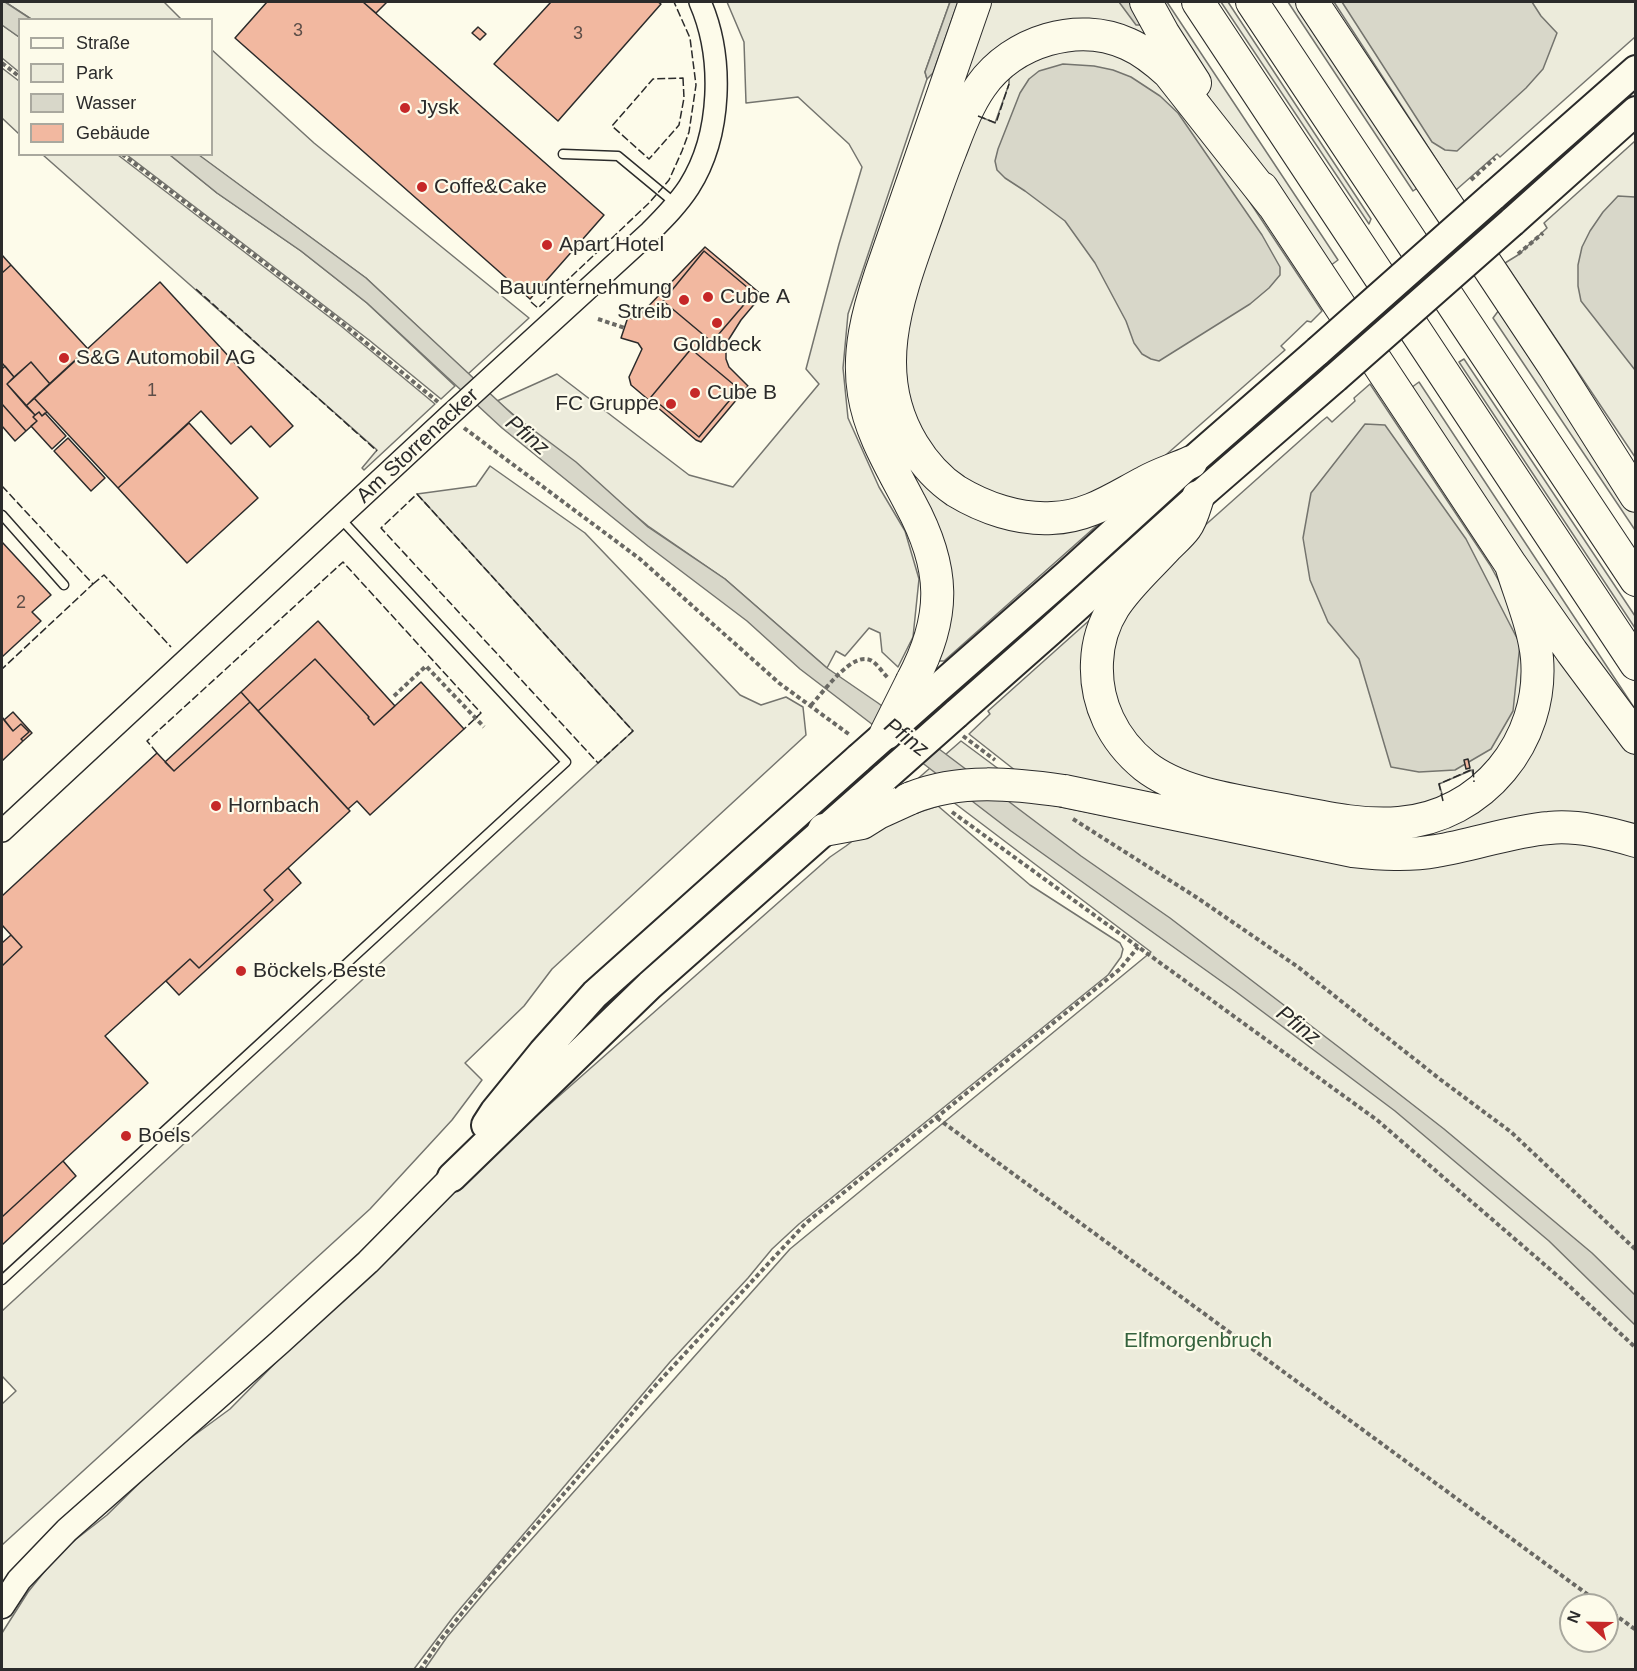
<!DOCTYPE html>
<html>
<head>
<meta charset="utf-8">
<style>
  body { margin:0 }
  #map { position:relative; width:1637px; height:1671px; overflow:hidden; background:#fdfbea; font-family:Arial,sans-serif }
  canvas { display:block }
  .frame { position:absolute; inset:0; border:3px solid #2b2b2b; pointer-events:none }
  .legend { position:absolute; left:18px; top:18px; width:195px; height:138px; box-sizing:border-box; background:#fdfbea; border:2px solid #a9a89e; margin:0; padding:8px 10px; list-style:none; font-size:18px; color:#2b2b2b }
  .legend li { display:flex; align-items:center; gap:12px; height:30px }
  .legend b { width:30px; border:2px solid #a9a89e }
  .north { position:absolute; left:1559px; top:1593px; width:60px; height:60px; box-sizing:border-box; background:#fdfbea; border:2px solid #a9a89e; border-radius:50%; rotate:292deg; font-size:16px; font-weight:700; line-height:24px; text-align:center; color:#2b2b2b }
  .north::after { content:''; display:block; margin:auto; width:21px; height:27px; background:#c62828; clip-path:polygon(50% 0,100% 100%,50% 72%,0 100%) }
</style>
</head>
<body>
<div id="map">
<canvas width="1637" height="1671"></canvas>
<div class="frame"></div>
<ul class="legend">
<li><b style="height:8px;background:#fdfbea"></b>Straße</li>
<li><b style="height:16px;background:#ecebdb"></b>Park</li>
<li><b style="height:16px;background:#d8d7c9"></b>Wasser</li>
<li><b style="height:16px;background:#f2b8a0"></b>Gebäude</li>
</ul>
<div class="north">N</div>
</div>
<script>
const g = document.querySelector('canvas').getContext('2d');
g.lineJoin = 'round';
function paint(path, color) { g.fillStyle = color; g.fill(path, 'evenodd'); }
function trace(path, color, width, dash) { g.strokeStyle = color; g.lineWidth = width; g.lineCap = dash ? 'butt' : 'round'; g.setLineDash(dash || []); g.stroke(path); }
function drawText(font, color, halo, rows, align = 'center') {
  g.font = font + ' Arial,sans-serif'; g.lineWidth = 4.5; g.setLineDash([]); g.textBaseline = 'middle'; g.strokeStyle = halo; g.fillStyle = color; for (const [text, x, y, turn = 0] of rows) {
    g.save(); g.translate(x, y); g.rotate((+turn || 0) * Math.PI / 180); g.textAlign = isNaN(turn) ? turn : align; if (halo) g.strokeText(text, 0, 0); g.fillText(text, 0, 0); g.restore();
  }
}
const green = new Path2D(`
  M5,2H164L181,19H31Z
  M727,2H950L925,72L927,79L848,314L843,368L848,418L879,487L905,531L919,579L913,637L898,667L882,652L880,633L869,628L845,656L836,651L827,668L725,579L648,526L497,401L557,374L689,475L733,487L819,384L806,369L839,244L862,167L849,144L798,97L746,103L744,42Z
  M985,2H1133L1165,54L1163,57C1127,31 1102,21 1058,29C966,45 943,142 917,217C903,259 883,308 879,352C874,423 913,483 976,513C991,520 1007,525 1023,527C1045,529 1070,526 1091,519C1098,517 1105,513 1112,512L944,661H940L934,658C935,650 938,643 940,636C945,613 949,591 944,568C938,535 925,512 910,483C898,463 885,440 878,417C863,375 873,328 885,286Z
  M1153,2H1167L1338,260L1323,271L1190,69Z
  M1221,2H1228L1371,219L1369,224Z
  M1288,2H1304L1425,183L1413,191Z
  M1334,2H1635V37L1500,157L1497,154L1456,190Z
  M2,25L19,37V72L2,58Z
  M1096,46L1149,68L1218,154L1322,311L1311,322L1307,321L1281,346L1285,350L1159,461L1106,495L1031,508L959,482L910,417L902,325L987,94L981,117L995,123L1009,84V76L1028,58Z
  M212,50L314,143L529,318L468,374L366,278L201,157L199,155L212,154Z
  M2,68L19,81V134L2,118Z
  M1635,141V457L1505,263L1518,255L1547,228L1544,223Z
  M43,155H118L341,326L435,404L364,470L362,468L377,450Z
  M127,155H170L217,193L301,251L367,303L455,386L441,399L369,340Z
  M1499,310L1635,510V530L1493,318Z
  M1464,359L1635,616V628L1459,362Z
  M1419,382L1635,709V727L1404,393Z
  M1370,384L1490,565L1506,594L1524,645L1518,720L1475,785L1472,770L1439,784L1443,797L1386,815L1180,776L1121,725L1106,657L1137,589L1165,561L1322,421L1327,417L1332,422L1355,401L1354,398Z
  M490,466L585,533L740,695L761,705L786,697L803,707L806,735L552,969L524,1006L465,1063L482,1080L452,1120L370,1209L2,1545V1404L16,1391L2,1376V1311L633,731L417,494L476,486Z
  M1102,609C1098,622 1091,633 1089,647C1085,671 1088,696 1097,719C1126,792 1205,805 1274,819C1321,828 1370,841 1418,831C1486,818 1537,762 1545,694C1548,670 1549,654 1540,631L1542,630L1635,755V831C1584,811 1530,818 1478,830C1463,834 1448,840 1433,842C1404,847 1375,845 1346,841L1080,786V780L1024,771H1016L969,734L990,714L988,711Z
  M961,741L1000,770L914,782Z
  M990,799L1032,801L1116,818L1118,814L1348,861L1549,837L1635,851V1669L424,1670L447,1637L489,1587L790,1249L1151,952L953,802ZM1571,1605H1607V1641H1571Z
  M938,806L1030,885L1120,943L1123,949L1121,957L1108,975L799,1224L772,1249L748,1278L670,1362L454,1616L414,1669L2,1670V1633L28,1592L61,1551L107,1515L170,1453L230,1409L299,1339L395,1253L474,1171L830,857L846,846L868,829Z`);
paint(green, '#ecebdb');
trace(green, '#74746e', 1.5);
const water = new Path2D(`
  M2,2H5L31,19L20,20L19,37L2,25Z
  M950,2H958L933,73L927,79L925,72Z
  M1119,2H1131L1143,25H1136Z
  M1342,2H1532L1541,16L1557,33L1543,69L1526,88L1457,151L1445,150L1432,142Z
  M1063,64L1094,66L1113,70L1131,77L1160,96L1178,113L1262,235L1280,267V275L1269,288L1250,304L1159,361L1151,359L1142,354L1134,343L1126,321L1095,263L1065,221L1025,191L1005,178L997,170L995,161L998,149L1020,93L1029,79L1039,71Z
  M170,155H199L366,278L512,414L576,462L648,527L725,579L827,668L878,703L1081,856L1170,918L1340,1048L1444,1129L1592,1253L1635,1295V1325L1549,1241L1395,1111L1235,991L1011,831L834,695L800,669L747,621L648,546L502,428L367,303L301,251L217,193Z
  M1618,196L1635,197V370L1581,301L1578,286V265L1582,247L1590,231L1603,212Z
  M1365,424L1385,425L1466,539L1520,644L1513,711L1491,749L1455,770L1419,772L1391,767L1359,659L1328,622L1310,580L1303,538L1311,493Z`);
paint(water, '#d8d7c9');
trace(water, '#74746e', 1.5);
const building = new Path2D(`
  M267,2H363L604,215L530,299L235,38Z
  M363,2H387L376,13Z
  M551,2H658L661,4L558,121L494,64Z
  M478,27L486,34L480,40L472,33Z
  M705,247L762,295L741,320L729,339L726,349V359L729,367L748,386L701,442L696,440L631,385L629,377L642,349L638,343L621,338L628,317L633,319L640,315ZM704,251L754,293L712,342L663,301ZM691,349L739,389L699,437L651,397Z
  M704,251L754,293L712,342L663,301Z
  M2,255L11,265L2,273Z
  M11,265L88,349L50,384L31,362L14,377L2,363V273Z
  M160,282L293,426L270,447L251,426L231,444L201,411L118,488L34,398Z
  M691,349L739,389L699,437L651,397Z
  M31,362L50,384L26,406L7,384Z
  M5,366L14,377L7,384L35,415L33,417L37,421L26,431L2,404V369Z
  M34,398L47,412L42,416L39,412L35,415L26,406Z
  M2,404L26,431L15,441L2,426Z
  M39,412L42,416L45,413L66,436L52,449L31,426L37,421L33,417Z
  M189,423L258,498L187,563L118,488Z
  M68,438L105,478L91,491L54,451Z
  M2,542L51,595L32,612L41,621L2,657Z
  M318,621L395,706L374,725L368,718L369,717L315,659L258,711L241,692Z
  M315,659L369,717L368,718L374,725L421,682L464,729L370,815L357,801L348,809L258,711Z
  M241,692L250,702L174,771L165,762Z
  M250,702L350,811L264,890L273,900L199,968L190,959L105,1036L148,1083L2,1217V966L22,947L2,925V896L157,753L174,771Z
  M13,712L32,733L23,741L21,739L29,732L21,724L13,731L4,720Z
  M2,717L13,731L21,724L29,732L21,739L23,741L2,761Z
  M1468,759L1470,768L1466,769L1464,760Z
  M288,868L301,883L179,995L166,981L190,959L199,968L273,900L264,890Z
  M11,935L22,947L2,966V943Z
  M63,1161L76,1176L2,1245V1217Z`);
paint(building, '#f2b8a0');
trace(building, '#2b2b2b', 1.5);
const service = new Path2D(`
  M563,154L618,156L676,204
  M2,515L64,585
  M2,1280L566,762L340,518`);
const tertiary = new Path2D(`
  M2,831L452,413L650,232C664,218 678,204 689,187C722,135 724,57 700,2`);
const secondary = new Path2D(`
  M2,1606L19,1580L67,1530L279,1343L368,1262L452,1177`);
const trunk = new Path2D(`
  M1493,196L1636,70
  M1512,222L1636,111
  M930,695L1068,574L1191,462L1318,351
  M956,714L1050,631L1198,497L1335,378
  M486,1125L495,1111L543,1052L595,994L859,758
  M452,1177L650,985L885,777`);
const motorway = new Path2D(`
  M1146,2L1163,33L1195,83
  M1198,2L1636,664
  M1252,2L1636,580
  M1312,2L1554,366L1636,496
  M1262,188L1511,565L1572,652L1636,738
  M1191,462C1176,469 1159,474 1145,482C1114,498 1088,517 1052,518C1019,520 984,508 956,491C938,479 924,463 913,445C866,369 901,289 928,212C935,192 942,172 950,152C959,129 967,106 981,86C1013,41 1078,21 1128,44C1144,51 1157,62 1169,73L1273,205
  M1198,497C1195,506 1192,519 1186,527C1181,534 1173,541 1167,547C1134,583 1099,608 1097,662C1095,703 1113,740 1145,766C1182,795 1240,801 1285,810C1322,817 1360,826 1399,823C1482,817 1544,741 1537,658C1534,627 1520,595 1511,565
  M912,681C947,616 945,567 910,503C892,468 870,433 864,394C857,352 868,312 881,273L975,2
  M1064,791L1353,851C1381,854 1409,856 1436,851C1474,845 1511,831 1549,828C1578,825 1608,833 1636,841
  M824,830L862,823L878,813L911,798`);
trace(service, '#2b2b2b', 11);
trace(tertiary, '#2b2b2b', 24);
trace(secondary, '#2b2b2b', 27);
trace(trunk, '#2b2b2b', 32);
trace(motorway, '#2b2b2b', 34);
trace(new Path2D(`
  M2,63L20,77
  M122,154L336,318L438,402
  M1471,180L1495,158
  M1518,254L1543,233
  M598,319L625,328
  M464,428L640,559L779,683L850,735
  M394,696L426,666L484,727
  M811,705C823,693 853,649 872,661C878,665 883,673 888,678
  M963,736L995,760
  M952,812L1377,1120L1567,1284L1636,1348
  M1073,819L1196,897L1298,967L1441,1080L1511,1132L1636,1250
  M937,1118L1602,1605
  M1607,1609L1636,1630
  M420,1670L438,1643L494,1573L568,1489L654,1387L806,1223L1120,969L1138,947`), '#6a6964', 4, [4.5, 3]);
trace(service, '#fdfbea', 8);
trace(tertiary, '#fdfbea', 21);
trace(secondary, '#fdfbea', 24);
trace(trunk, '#fdfbea', 28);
trace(motorway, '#fdfbea', 32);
const trunkBridge = new Path2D(`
  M1318,351L1493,196
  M1335,378L1512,222
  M859,758L930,695
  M885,777L956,714`);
const motorwayBridge = new Path2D(`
  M886,733L912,681
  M911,798C960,778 1013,784 1064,791`);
trace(trunkBridge, '#2b2b2b', 32, []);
trace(motorwayBridge, '#2b2b2b', 34, []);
trace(trunkBridge, '#fdfbea', 28);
trace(motorwayBridge, '#fdfbea', 32);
trace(new Path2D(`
  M683,78L684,98L679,125L649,159L612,126L653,79Z
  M978,116L996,123L1009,84
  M196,289L377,451
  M531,302L538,308L649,203L669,180L682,151L689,132L696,85L690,38L674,2
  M2,486L93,584L2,669
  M417,494L633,731L598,763L381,528Z
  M93,584L104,575L171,647
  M157,753L147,741L343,562L481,713L464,729
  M1443,801L1439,784L1473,769L1474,782`), '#2b2b2b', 1.5, [8, 3]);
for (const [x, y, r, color] of [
  [405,108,6,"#c62828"],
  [422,187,6,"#c62828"],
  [547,245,6,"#c62828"],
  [708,297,6,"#c62828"],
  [684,300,6,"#c62828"],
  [717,323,6,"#c62828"],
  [64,358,6,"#c62828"],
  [695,393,6,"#c62828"],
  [671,404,6,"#c62828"],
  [216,806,6,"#c62828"],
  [241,971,6,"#c62828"],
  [126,1136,6,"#c62828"]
]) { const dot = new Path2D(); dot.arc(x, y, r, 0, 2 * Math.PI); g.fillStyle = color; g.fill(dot); trace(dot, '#fdfbea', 2); }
drawText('18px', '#5d4e48', null, [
  ["3",298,31],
  ["3",578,34],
  ["1",152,391],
  ["2",21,603]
]);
drawText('21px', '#2b2b2b', '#fdfbea', [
  ["Jysk",417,108],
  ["Coffe&Cake",434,187],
  ["Apart Hotel",559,245],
  ["Bauunternehmung",672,288,"right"],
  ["Streib",672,312,"right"],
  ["Cube A",720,297],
  ["Goldbeck",717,345,"center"],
  ["S&G Automobil AG",76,358],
  ["Cube B",707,393],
  ["FC Gruppe",659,404,"right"],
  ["Hornbach",228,806],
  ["Böckels Beste",253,971],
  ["Boels",138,1136]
], 'left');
drawText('21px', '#2b2b2b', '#fdfbea', [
  ["Am Storrenacker",418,446,-43]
]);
drawText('21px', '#34623c', '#fdfbea', [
  ["Elfmorgenbruch",1198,1341]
]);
drawText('italic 22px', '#2b2b2b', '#fdfbea', [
  ["Pfinz",527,436,40],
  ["Pfinz",906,738,37],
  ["Pfinz",1298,1026,38]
]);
</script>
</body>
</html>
